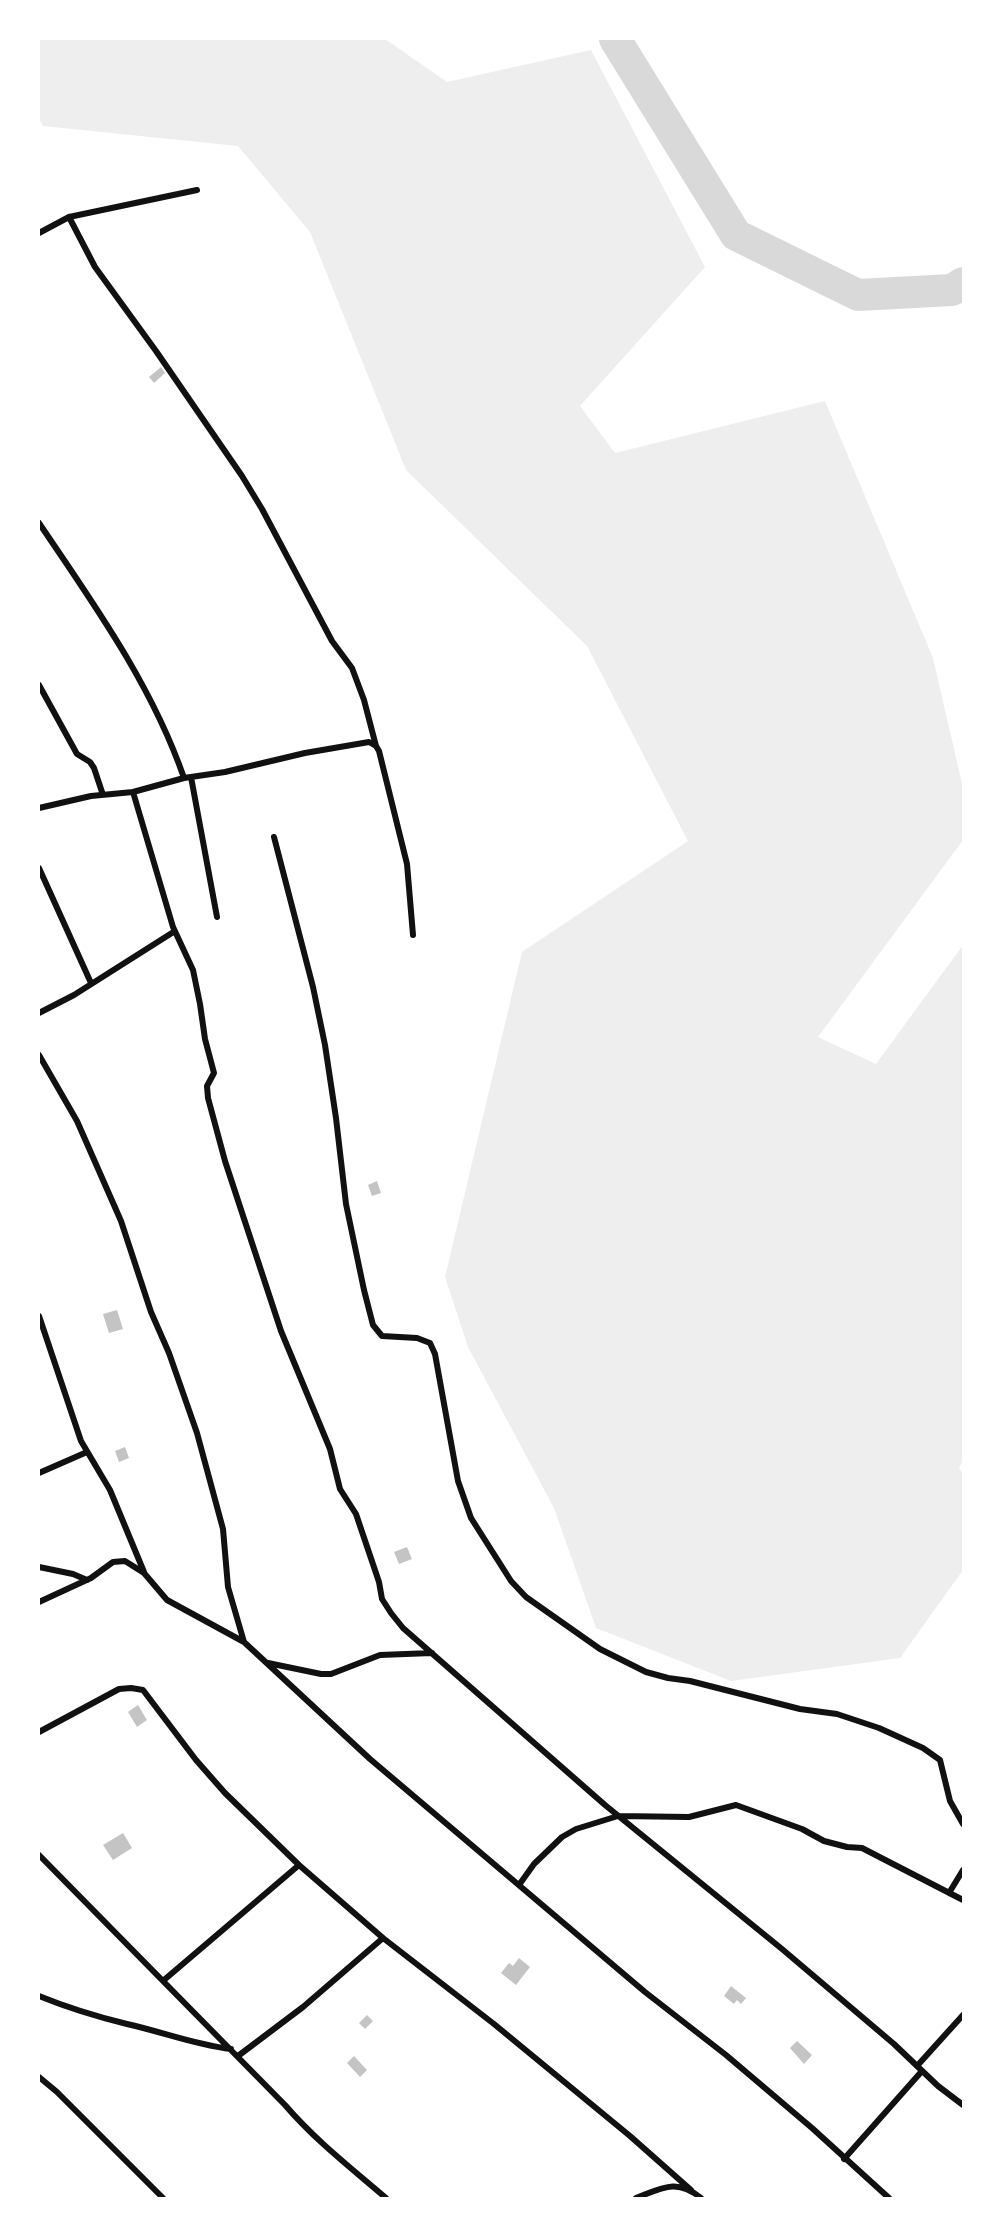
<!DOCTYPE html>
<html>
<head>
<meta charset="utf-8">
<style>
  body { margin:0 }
  #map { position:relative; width:1002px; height:2237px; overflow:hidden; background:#fff; font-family:"Noto Sans",sans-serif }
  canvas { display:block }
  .frame { position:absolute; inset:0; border:40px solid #fff; pointer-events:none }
</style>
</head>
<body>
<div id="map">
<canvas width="1002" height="2237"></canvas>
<div class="frame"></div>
</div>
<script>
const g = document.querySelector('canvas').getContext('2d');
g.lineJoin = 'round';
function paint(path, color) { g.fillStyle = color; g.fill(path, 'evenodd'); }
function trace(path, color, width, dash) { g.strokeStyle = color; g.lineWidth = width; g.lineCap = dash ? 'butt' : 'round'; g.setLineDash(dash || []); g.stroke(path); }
paint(new Path2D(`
  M39,39H385L447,82L591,50L705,267L580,406L615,453L825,401L933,658L963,788V840L818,1037L876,1064L963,945V1460L959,1468L963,1474V1570L900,1658L731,1681L596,1628L554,1508L468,1347L445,1277L522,952L688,841L587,646L406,470L310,232L238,146L43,126L39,119Z`), '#eee');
trace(new Path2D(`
  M615,39L736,235L858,295L952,290L963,283`), '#d9d9d9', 32);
paint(new Path2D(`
  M161,367L165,373L154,383L149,377Z
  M377,1181L381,1193L372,1196L368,1185Z
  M117,1310L123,1329L109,1333L103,1314Z
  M125,1447L129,1458L119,1462L115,1451Z
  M407,1547L412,1559L399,1564L394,1552Z
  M138,1705L147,1720L137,1727L128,1712Z
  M123,1833L132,1848L113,1860L103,1845Z
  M519,1958L530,1967L516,1985L501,1973L509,1963L513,1966Z
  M731,1986L746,1998L741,2004L737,2000L734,2004L724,1996Z
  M367,2015L373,2021L365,2029L359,2023Z
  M797,2041L812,2055L804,2064L790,2048Z
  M354,2056L367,2070L360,2077L347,2063Z`), '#c4c4c4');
trace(new Path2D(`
  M69,217L95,267L156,351L242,476L262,509L332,641L352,668L364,700L376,746
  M39,233L69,217L197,190
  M39,523C93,603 152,685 184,778
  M39,685L77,754L90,762L94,768L103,795
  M191,777L217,917
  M133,792L173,927L193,970L200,1004L205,1039L214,1073L207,1086L208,1098L225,1161L251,1240L281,1331L330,1449L340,1489L356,1514L379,1582L382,1599L391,1613L403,1628L605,1805L782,1949L894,2044L938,2086L963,2105
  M39,808L91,796L133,792L184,778L225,772L305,753L369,742L376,746L379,751L407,864L413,935
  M274,837L313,987L325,1045L336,1118L346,1204L364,1290L373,1325L382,1336L417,1338L430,1343L435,1354L458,1481L471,1518L511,1581L526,1597L600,1649L646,1672L668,1678L690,1681L800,1709L837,1714L879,1728L923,1748L940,1760L950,1801L963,1824
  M39,868L91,983
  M39,1013L74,995L175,931
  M39,1055L77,1121L121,1221L151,1312L169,1353L197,1433L223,1529L228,1587L244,1642
  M39,1316L81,1441L110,1490L144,1572
  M39,1473L87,1452
  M39,1567L73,1574L87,1580
  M39,1602L91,1578L113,1562L125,1561L144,1573L167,1600L244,1642L370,1759L645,1992L726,2055L812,2128L889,2198
  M268,1663L321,1674H331L380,1655L432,1653
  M39,1732L119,1689L131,1688L143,1690L196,1760L225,1793L299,1865L383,1938L494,2024L630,2136L691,2190
  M39,1855L285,2105C315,2140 351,2168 386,2198
  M519,1885L534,1864L562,1837L576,1829L618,1816L689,1817L736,1805L802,1829L824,1841L847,1847L862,1848L963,1900
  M949,1893L963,1870
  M164,1980L299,1865
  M39,1996C71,2009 94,2016 127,2024C163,2032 195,2045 231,2049
  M238,2056L303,2007L383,1938
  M917,2066L963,2015
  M39,2077L57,2092L163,2198
  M844,2159L922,2071
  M636,2198C662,2188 677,2178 701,2198`), '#111', 6);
</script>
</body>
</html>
